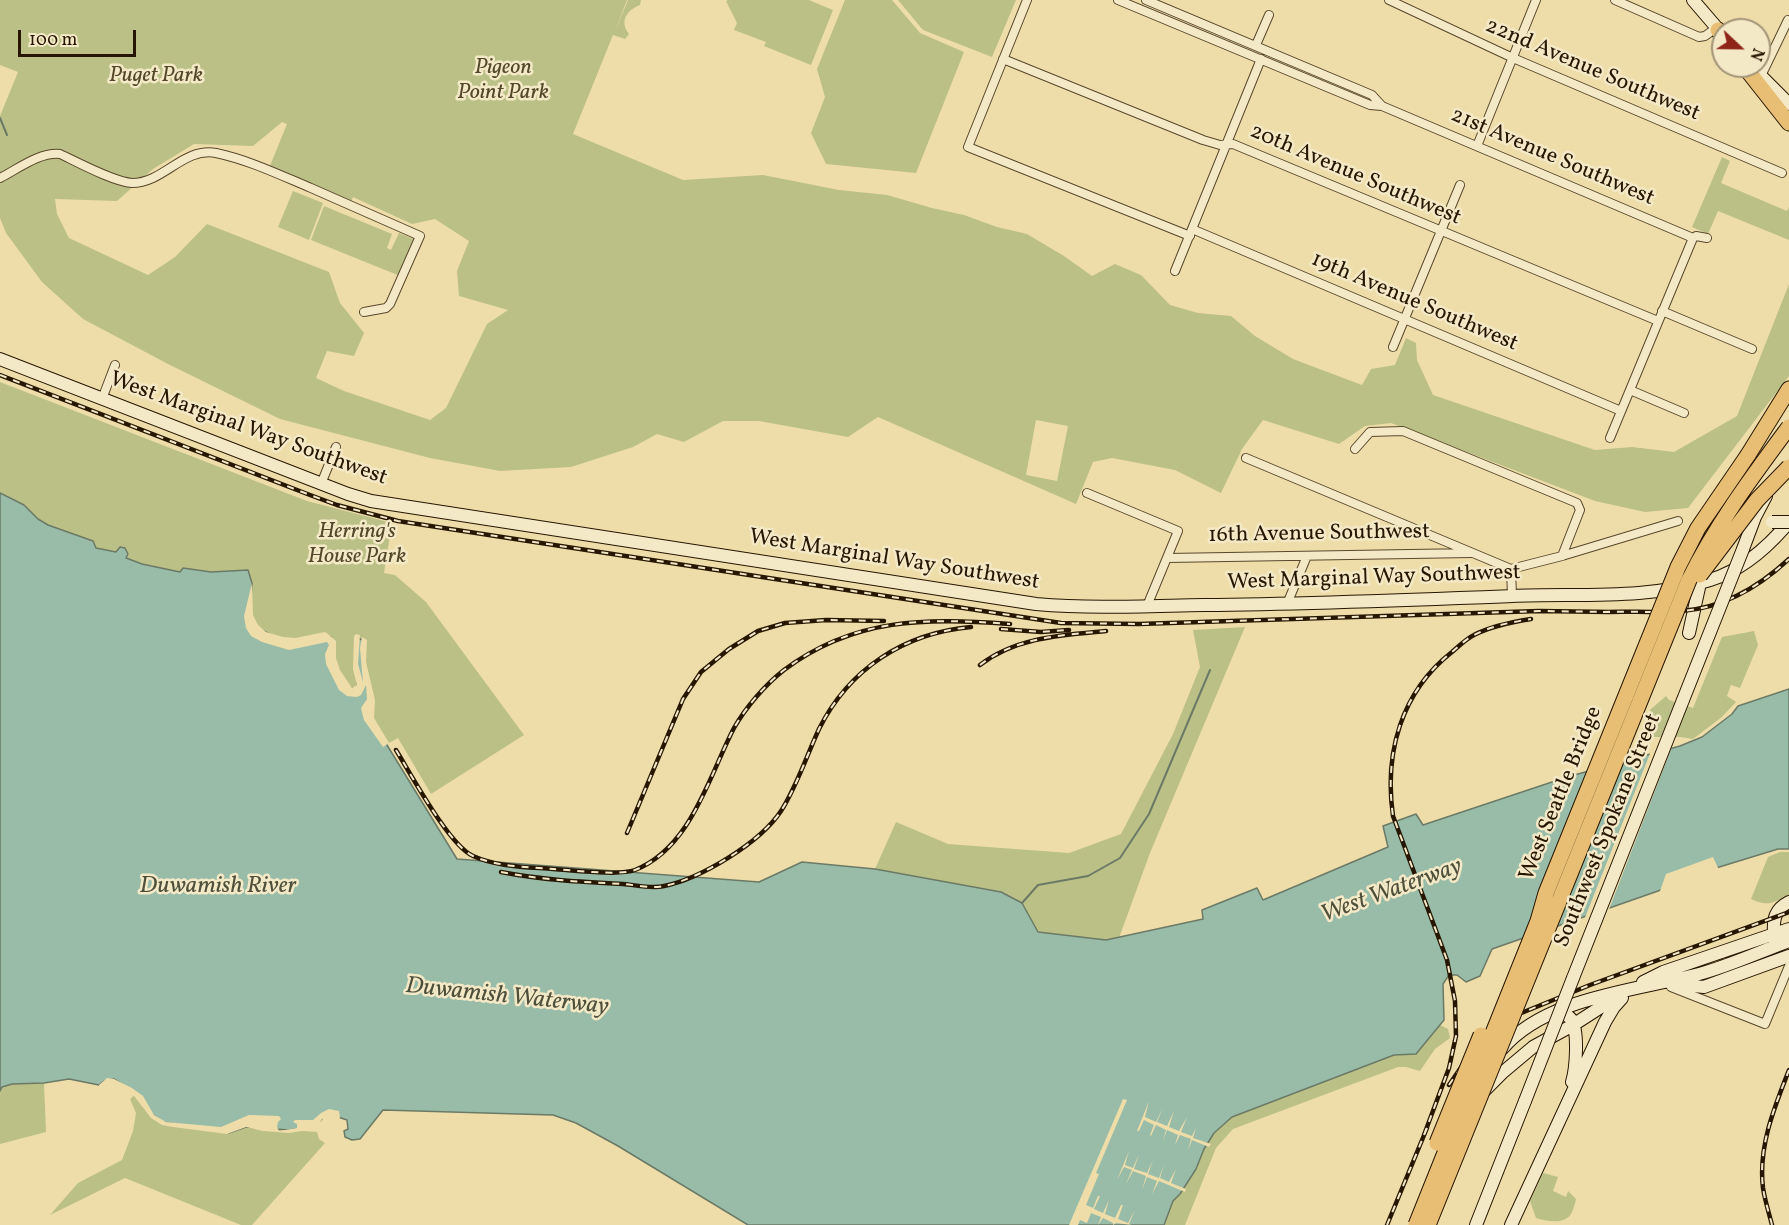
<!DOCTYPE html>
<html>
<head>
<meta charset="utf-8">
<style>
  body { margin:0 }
  #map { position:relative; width:1789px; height:1225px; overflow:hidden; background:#eedda9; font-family:Vollkorn,serif }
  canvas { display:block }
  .north { position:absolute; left:1711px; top:18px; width:60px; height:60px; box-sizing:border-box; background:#f4e9c7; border:2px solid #a29578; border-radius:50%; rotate:112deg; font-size:16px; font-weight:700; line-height:24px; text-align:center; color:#271602 }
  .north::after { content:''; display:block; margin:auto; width:21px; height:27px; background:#8f2418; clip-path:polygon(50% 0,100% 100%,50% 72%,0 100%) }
  .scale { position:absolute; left:18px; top:30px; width:118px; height:27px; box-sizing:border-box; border:3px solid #271602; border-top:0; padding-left:8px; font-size:18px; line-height:21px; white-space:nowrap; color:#271602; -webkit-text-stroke:4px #f4e9c7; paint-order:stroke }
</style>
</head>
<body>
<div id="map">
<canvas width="1789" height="1225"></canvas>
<div class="north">N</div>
<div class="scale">100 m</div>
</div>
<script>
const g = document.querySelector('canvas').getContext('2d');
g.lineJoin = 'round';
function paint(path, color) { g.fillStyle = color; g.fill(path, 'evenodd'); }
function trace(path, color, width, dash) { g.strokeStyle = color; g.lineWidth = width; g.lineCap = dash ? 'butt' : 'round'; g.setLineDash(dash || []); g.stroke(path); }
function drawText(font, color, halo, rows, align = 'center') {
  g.font = font + ' Vollkorn,serif'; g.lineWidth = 5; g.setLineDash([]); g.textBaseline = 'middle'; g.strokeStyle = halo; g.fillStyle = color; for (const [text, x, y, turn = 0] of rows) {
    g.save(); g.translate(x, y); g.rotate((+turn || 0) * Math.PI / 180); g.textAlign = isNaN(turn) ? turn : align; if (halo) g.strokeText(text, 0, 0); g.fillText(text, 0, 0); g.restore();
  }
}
paint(new Path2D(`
  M0,0H627L614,34L628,0H641L640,5C627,10 619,21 629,34L625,39L613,35L573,134L683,180L763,175L839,190L887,195L932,208L964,215L997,227L1027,234L1064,256L1092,276L1115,264L1141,275L1170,305L1198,313L1231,316L1255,336L1293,359L1362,385L1371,369L1395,365L1406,338L1416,343L1417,360L1433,395L1595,450L1632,447L1674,452L1737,416L1789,284V376L1688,508L1645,512L1595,501L1391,423L1365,426L1339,444L1263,420L1242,449L1221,493L1175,470L1112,458L1093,462L1076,504L878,417L848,437L759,421H723L684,442L657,434L633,447L571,467L500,471L430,458L280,419L168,364L83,319L42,282L6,233L0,218V116L18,72L0,65ZM282,122L287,124L267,173L349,207L353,197L412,224L435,219L469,241L457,271L459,296L508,310L487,324L446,408L430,420L344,391L316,378L327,351L354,356L364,333L340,303L329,272L207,224L175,257L148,275L69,238L57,214L55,199L117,201L153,169L194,144L253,146ZM1036,420L1068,426L1057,481L1026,475Z
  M728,0H809L833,10L811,65L764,46L766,42L734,30L737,23L726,1Z
  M845,0H892L920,33L964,52L916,173L826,164L811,133L825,97L817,69Z
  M898,0H1016L992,57L923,30Z
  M1722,157L1730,161L1721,183L1787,211L1789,207V240L1718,211L1708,234L1692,227Z
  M293,191L323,203L309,240L278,227Z
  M324,206L392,234L387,248L391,250L399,233L414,239L400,276L311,240Z
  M0,382L307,501L392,523L384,573L395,575L426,602L524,735L431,794L398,738L387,744L375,726L360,684L355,692L295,641L265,634L250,616L251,587L0,538Z
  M1245,627L1150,853L1119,938L1106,940L1038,932L1022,903L875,869L896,822L948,844L1069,853L1121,834L1173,734L1200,667L1193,630Z
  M1754,631L1758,645L1740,688L1731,685L1727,696L1736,702L1722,717L1693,739L1680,737H1640L1650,710L1666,696L1669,700L1693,708L1722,637Z
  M1780,852H1789V895C1772,903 1769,907 1751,899L1768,857Z
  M1440,1025L1448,1029L1450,1038L1435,1049L1420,1071L1406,1067H1398L1233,1129L1216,1148L1185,1225H1164L1173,1201L1180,1194L1196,1169L1204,1149L1214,1133L1232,1117L1394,1055L1415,1054Z
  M0,1034L246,1127L317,1132L319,1139L325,1143L252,1225H241L125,1178L50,1215L78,1183L122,1160L133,1131L136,1113L130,1099L137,1093L143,1097L110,1078L99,1085L69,1079L44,1083L46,1132L0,1144Z
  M1543,1173L1558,1177L1553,1191L1566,1197L1568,1191L1576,1199C1575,1204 1573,1211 1571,1214C1564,1225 1546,1221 1536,1218L1530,1201Z`), '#bbc086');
const water = new Path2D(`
  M0,493L24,505L38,519L48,525L93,541L96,548L116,552L120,547L125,548L128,554L126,558L142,564L180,572L183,568L211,572L248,570L252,583L250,616L256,627L281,640L331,637L333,658L348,688L358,689L356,669L357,637L365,642L363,650L371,719L457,859L759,882L802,862L875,869L1001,892L1022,903L1038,932L1106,940L1203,919L1202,910L1257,888L1263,900L1388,847L1383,826L1416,814L1423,825L1567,777L1680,746L1702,737L1732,714L1738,706L1789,689V849H1778L1716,868L1658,891L1492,949L1480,976L1466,982L1457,975H1449L1443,984L1444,1020L1416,1054L1394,1055L1232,1117L1214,1133L1204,1149L1196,1169L1180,1194L1173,1201L1164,1225H748L618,1146L576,1123L553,1115L383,1110L360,1139L352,1140L345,1137L344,1131L348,1129L347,1120L338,1117L325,1116L315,1126L289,1130L246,1127L229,1133L163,1122L145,1109L136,1093L114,1079L104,1081L99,1085L69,1079L44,1083L12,1084L2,1087L0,1091Z`);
paint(water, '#99bca8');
trace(water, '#6b7a66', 1.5);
paint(new Path2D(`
  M252,583L253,615L258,625L266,632L283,637L295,638L325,632L328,634L336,641V658L340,670L352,688L357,685L353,669L354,636L356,634L360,635L358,664L363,682L360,648L362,637L367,640L366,662L375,700L374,718L389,743L383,747L364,720L361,708L367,699L366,685L361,695L357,697L347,696L339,690L326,664L325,654L329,645L327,642L289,650L262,642L251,636L246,628L244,616Z
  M1673,744L1608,912L1584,920L1651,751Z
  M1713,857L1719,870L1659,894L1666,874Z
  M107,1078L114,1079L132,1088L143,1096L154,1115L166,1122L221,1127L249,1115L279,1116L281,1119L278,1122L277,1127L279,1131L297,1128V1124L293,1122L295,1120H313L321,1113L329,1109L339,1111L340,1118L337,1120L322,1119L316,1129L289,1133L263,1131L246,1127L227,1134L173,1127L162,1125L151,1118L131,1092L113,1082L99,1088V1085Z
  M1123,1099L1127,1100L1096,1173L1099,1174L1086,1205L1093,1208L1098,1196H1100L1094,1209L1103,1213L1109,1200L1105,1214L1115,1218L1121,1205H1123L1118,1219L1128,1223L1135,1210L1129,1224L1132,1225L1116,1223L1113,1225V1223L1103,1218L1098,1225L1101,1217L1091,1213L1087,1223L1080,1220L1078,1225H1069Z
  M1149,1101L1145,1117L1156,1122L1163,1107L1157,1122L1167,1126L1174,1111L1169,1127L1179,1131L1187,1117L1181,1132L1192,1136L1196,1128L1193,1138L1211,1144L1209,1147L1192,1140L1188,1150L1191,1139L1180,1135L1175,1145L1178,1135L1167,1130L1163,1141L1166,1130L1156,1125L1151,1136L1150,1135L1154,1125L1144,1120L1139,1131H1137Z
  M1129,1151L1125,1165L1133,1168L1139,1154L1134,1169L1147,1173L1153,1160L1148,1174L1159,1178L1164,1164L1160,1178L1169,1182L1176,1169L1171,1183L1186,1189L1185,1192L1159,1181L1152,1194L1157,1181L1147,1177L1142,1190L1146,1176L1133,1171L1126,1184L1132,1170L1124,1167L1117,1180Z`), '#eedda9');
trace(new Path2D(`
  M0,118L7,135
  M1022,903L1038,885L1088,876L1120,858L1149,814L1210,670`), '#6b7a66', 2);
const street = new Path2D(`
  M1027,0L968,147L1190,236
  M1118,0L1370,105L1382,106L1693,238L1696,236L1707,238
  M1146,0L1372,95L1382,106
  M1389,0L1513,58L1782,173
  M1615,0L1699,37L1705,36L1716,28
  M1256,45L1269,15
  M1003,59L1203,140L1220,145L1233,144L1658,321
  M1761,76L1788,20
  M1477,146L1536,0
  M0,178C18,169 39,152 60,154C77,162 114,182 132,183C164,183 183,147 216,153C249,160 280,175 311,188C347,204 384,220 420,236L390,304L386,308L364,312
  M1192,229L1621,411
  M1175,271L1261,59
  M1662,311L1752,349
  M1393,347L1460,185
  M1630,390L1684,413
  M102,399L115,365
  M1610,438L1693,238
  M1355,449L1370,432L1403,431L1577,503L1580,510L1562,556
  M1246,458L1511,569
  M321,484L336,447
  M1087,493L1178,531L1147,606
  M1167,558L1471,553
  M1511,569L1562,556L1678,521
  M1511,569L1512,596
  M1287,604L1307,556
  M1671,987L1765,1024L1789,966`);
const secondary = new Path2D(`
  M1693,0L1723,35
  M1754,69L1789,104
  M0,359L348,494L371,501L1036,604C1092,609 1148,606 1204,605C1307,604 1409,600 1512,596C1577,593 1647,600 1710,580C1743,570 1768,547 1789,522
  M1743,549L1755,517L1766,496
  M1689,633L1700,583
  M1774,934C1773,919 1775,909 1789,902
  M1573,978L1683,700
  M1643,982L1663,972L1789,929
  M1672,984L1704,987L1789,956
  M1559,1010C1563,1013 1568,1015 1571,1019C1579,1031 1576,1069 1572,1082
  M1502,1049C1546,997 1636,991 1699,974C1729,966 1759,952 1789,941
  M1483,1092L1502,1073L1533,1047L1573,1025L1615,998
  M1476,1225L1525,1101
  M1511,1225L1605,1022L1614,1007L1622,998`);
const highway = new Path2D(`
  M1718,30L1723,37
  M1744,66L1789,123
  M1748,455L1789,389`);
trace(street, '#59482c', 10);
trace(secondary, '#271602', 14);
trace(highway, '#271602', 17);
trace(street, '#f4e9c7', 8);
trace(secondary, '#f4e9c7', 12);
trace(highway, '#e7be74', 15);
const rail = new Path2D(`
  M0,375L310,495L337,505L398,521L1061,623L1139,624L1539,611L1610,612
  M1603,612C1629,611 1656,613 1682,611C1723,608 1759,587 1789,559
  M1001,629L1041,632L1069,630
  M980,665C1016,637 1063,635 1106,631
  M396,750C412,776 449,845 473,856C497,867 528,867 553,869C572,870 619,876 635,870C691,848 709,776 734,728C746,707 765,685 784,670C855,617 926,618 1010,624
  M627,833L683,699L701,672L729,649L758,631L785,623L826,620L884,621
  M501,872C542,880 582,882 623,884C636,885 652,889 664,886C700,879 760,843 781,811C796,788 807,755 819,729C849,669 904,633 971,627
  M1449,1085L1464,1063L1486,1037L1514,1016L1590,985L1789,912
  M1424,1135L1449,1068L1456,1036L1455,1001L1447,960L1393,816C1384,753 1401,692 1452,652C1459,646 1466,639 1474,635C1491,626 1512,622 1531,619
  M1387,1225L1427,1128
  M1772,1225C1769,1213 1765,1201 1763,1188C1758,1147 1774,1108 1789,1070`);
trace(rail, '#271602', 4.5);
trace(rail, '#f4e9c7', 2, [7]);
const secondaryBridge = new Path2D(`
  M1772,522H1789
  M1683,700L1743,549
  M1525,1101L1573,978`);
const highwayBridge = new Path2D(`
  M1700,575L1757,500L1789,467
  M1437,1143L1481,1035
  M1416,1225L1538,921L1546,893L1678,567L1698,528L1748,455
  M1428,1225L1689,580C1716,525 1752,477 1789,427`);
trace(secondaryBridge, '#271602', 14, []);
trace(highwayBridge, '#271602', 17, []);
trace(secondaryBridge, '#f4e9c7', 12);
trace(highwayBridge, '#e7be74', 15);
drawText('italic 22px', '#53492a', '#f4e9c7', [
  ["Pigeon",503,69],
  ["Point Park",503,94],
  ["Puget Park",156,77],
  ["Herring's",357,533],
  ["House Park",357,558]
]);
drawText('22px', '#271602', '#f4e9c7', [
  ["22nd Avenue Southwest",1592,71,23],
  ["21st Avenue Southwest",1552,158,23],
  ["20th Avenue Southwest",1355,176,23],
  ["19th Avenue Southwest",1414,303,23],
  ["West Marginal Way Southwest",248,430,20],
  ["16th Avenue Southwest",1319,535,-1],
  ["West Marginal Way Southwest",894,561,9],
  ["West Marginal Way Southwest",1374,579,-2],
  ["West Seattle Bridge",1562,794,-68],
  ["Southwest Spokane Street",1609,831,-68]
]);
drawText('italic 24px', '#4f503c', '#f4e9c7', [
  ["Duwamish River",218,888],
  ["West Waterway",1392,892,-20],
  ["Duwamish Waterway",507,998,6]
]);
</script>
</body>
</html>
